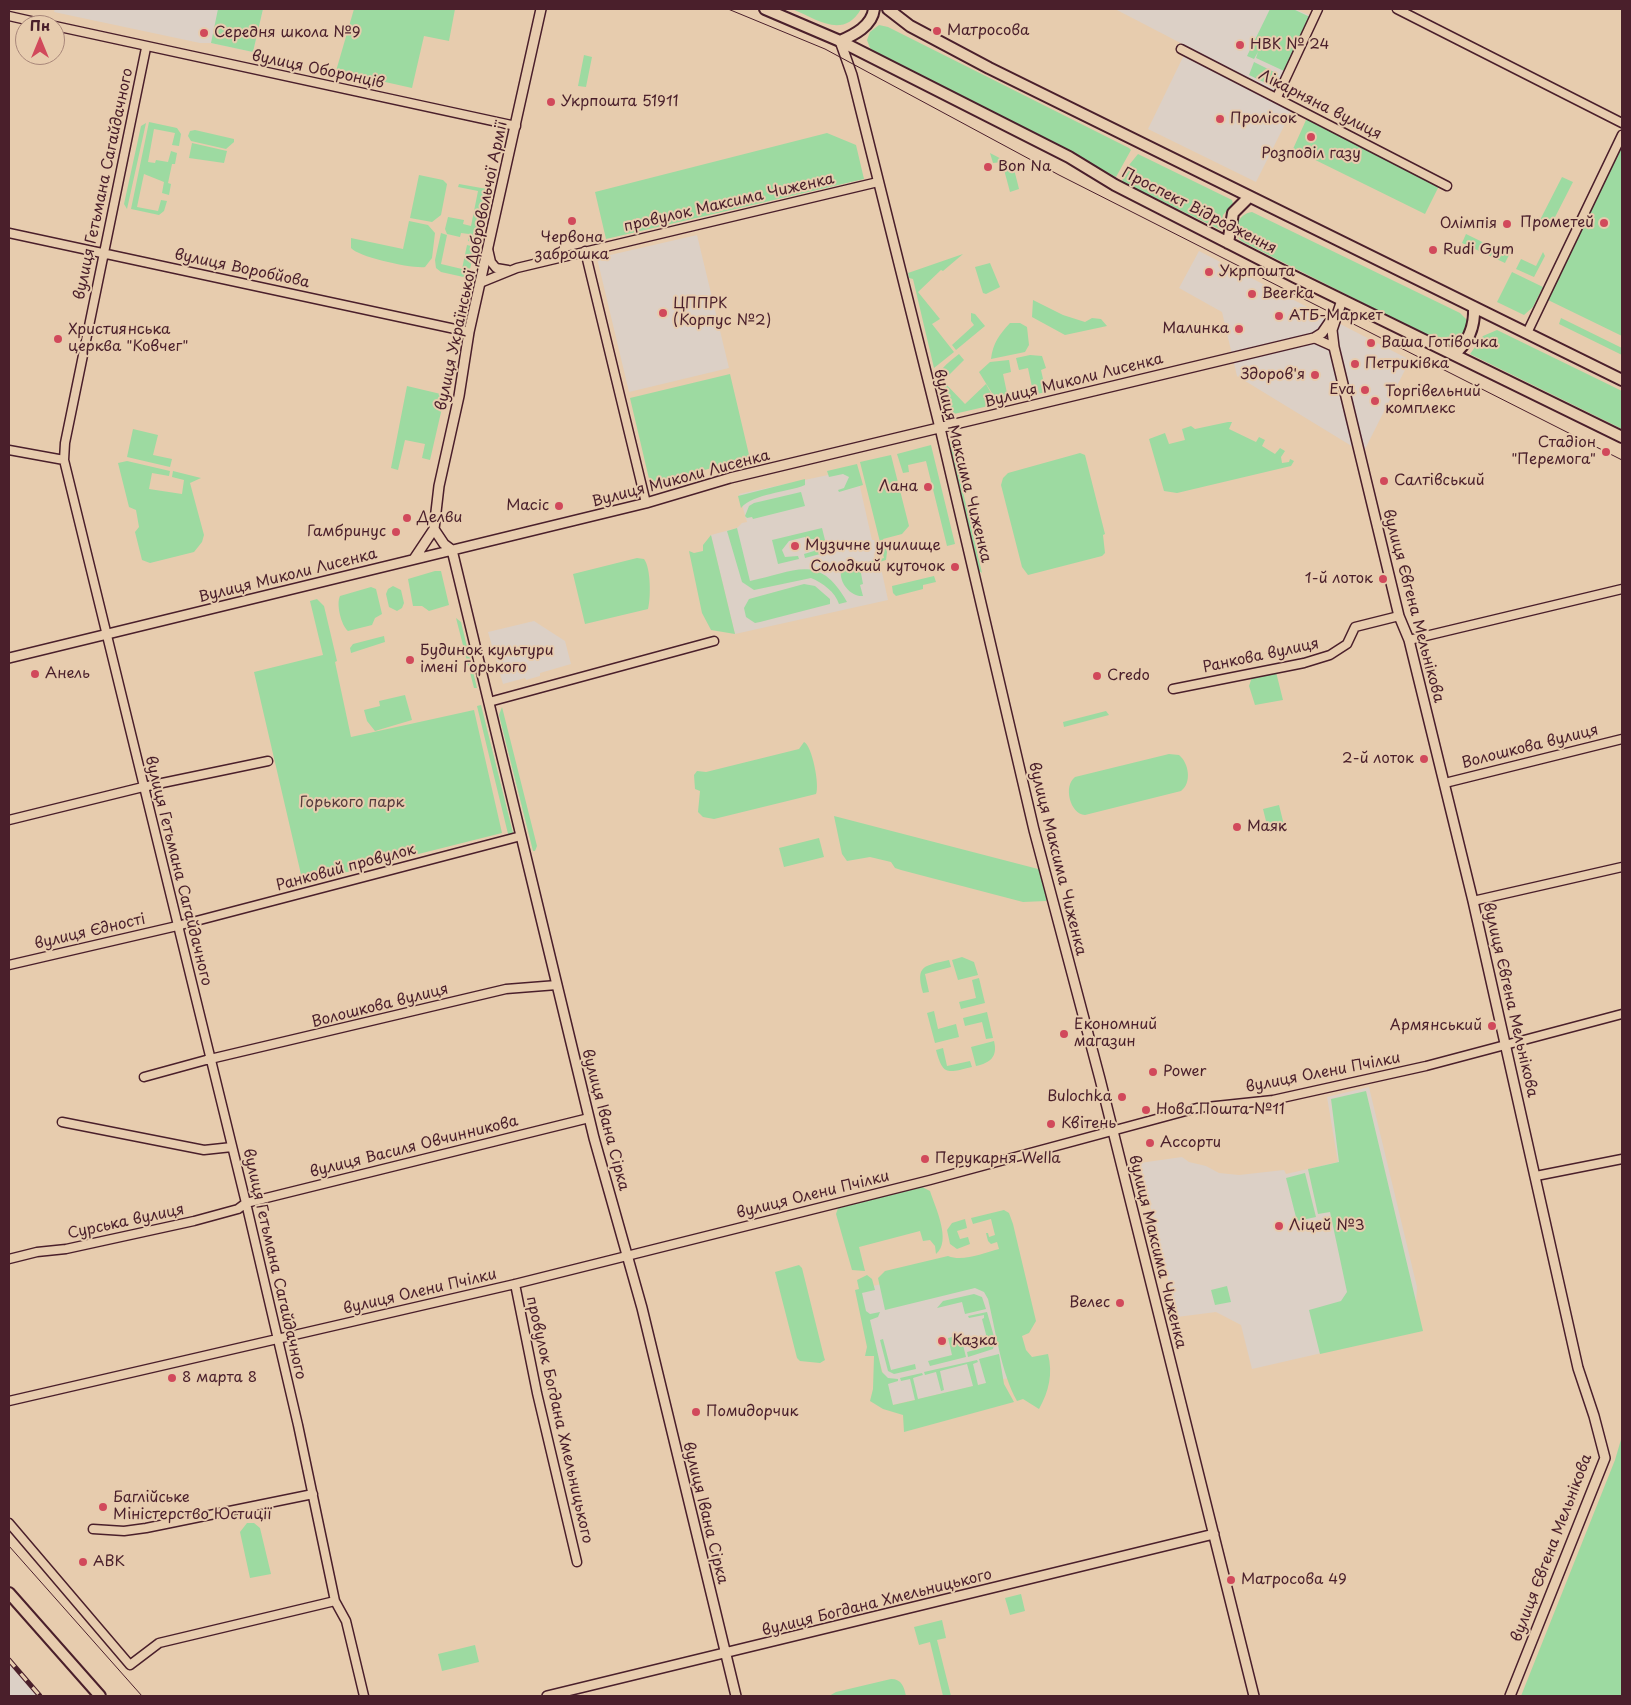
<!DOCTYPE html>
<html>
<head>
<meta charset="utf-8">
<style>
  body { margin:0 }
  #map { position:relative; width:1631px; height:1705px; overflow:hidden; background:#e7ccae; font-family:"Playpen Sans",sans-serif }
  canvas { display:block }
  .frame { position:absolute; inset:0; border:10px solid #4a1f2b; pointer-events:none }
  .north { position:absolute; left:15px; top:15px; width:50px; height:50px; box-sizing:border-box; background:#e7ccae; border:1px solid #a8877a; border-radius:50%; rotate:0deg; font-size:14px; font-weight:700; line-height:20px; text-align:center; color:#4a1f2b }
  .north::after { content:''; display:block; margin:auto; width:18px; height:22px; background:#d1495b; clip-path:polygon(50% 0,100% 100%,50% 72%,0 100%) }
</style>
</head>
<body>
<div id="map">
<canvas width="1631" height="1705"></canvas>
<div class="frame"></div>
<div class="north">Пн</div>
</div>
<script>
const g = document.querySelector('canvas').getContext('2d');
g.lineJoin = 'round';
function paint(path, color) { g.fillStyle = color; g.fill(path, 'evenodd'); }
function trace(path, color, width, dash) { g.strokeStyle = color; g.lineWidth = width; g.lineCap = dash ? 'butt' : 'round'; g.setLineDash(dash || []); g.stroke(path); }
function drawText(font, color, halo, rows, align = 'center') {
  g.font = font + ' "Playpen Sans",sans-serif'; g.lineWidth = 4; g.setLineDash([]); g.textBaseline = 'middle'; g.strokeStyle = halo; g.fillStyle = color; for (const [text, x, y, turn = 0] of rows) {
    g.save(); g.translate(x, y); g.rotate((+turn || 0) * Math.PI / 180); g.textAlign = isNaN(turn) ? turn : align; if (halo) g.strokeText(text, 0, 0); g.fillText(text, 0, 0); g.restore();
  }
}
paint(new Path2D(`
  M55,9H263L253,52L211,43H200L54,12Z
  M1115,9H1295L1311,16L1275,92Z
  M1184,55L1293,108L1256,182L1148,129Z
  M697,235L729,368L629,392L597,258Z
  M1199,251L1410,360L1363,453L1237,376L1222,312L1179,288Z
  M856,469L872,540H874L877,552L874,554L877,568H881L888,600L735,634L711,535L737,528L742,523L747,522L739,494Z
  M534,621L565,641L571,664L540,673V676L526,680L525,678L503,684L488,632Z
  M1369,1087L1417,1287L1416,1304L1422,1330L1252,1369L1241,1325L1216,1312L1177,1317L1140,1163L1182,1157L1189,1162L1206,1166L1219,1173L1239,1175L1284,1170L1286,1174L1338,1162L1327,1097Z
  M995,1259L1021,1375L892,1405L859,1289Z
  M9,1664L37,1696H9Z`), '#dcd0c6');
paint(new Path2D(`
  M218,9H263L253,52L211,43Z
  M354,9H455L449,41L424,36L412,88L336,71Z
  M792,9H861C843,40 817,19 792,9Z
  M1270,9H1293L1310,17L1284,71L1256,58L1258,52L1254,59L1247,56Z
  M879,25L888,27L1129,148L1131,150L1116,177L877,53L870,48L867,40L870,32Z
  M584,55L592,57L586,87L578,86Z
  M1254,62L1278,74L1272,86L1249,75Z
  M1306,120H1314L1439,186L1425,214L1293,149Z
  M149,122L177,128L181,134L179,146L172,145L175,133L154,129L148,162L155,163L156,160L168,162L171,151L177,153L175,164H172L168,183L171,184L169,195L162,193L164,182L144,174L137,207L158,211L161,200L167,201L164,211L159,215L131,209Z
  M146,123L127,209L124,204L141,126Z
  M195,130L234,139V142L226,149L191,141L188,136L190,131Z
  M827,133L856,145L864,179L606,239L595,192Z
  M192,143L227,151L224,163L189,158Z
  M1622,146V336L1548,300Z
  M990,153L1013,165L1019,189L1010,192L1002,162L993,163Z
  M1138,154L1232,200L1233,204L1223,215L1221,230L1122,182L1125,170Z
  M419,175L443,180L447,184L441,215L432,222L410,218Z
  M1562,177L1573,182L1551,225L1540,220Z
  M459,184L487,189L476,243L468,241L469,234L461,233L460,237L447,234L445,229L448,217L464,220L463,224L471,226L478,191L458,187Z
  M1252,212L1460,313L1468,321L1460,341L1450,347L1241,241C1231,230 1238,214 1252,212Z
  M409,221L428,225L435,233L432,258L425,267C413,269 358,257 351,248V238L403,249Z
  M441,233L447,235L441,264L462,269L467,245L475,247L468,278L441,272L436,268L435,260Z
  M1466,234L1509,255L1505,263L1462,243Z
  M1543,252L1545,256L1534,277L1516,269L1521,259L1536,266Z
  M963,254L943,271L941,270L918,292L940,319L932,324L954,352L934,368L913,279L909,278L908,273Z
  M990,263L1000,287L986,294L983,293L975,267Z
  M1512,272L1543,287L1533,307L1524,315L1497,302Z
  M1033,300L1063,315L1085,322L1092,318L1101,319L1107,326L1065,335L1032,317Z
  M971,313L975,314L985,326L956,350L952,345L974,325L971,321Z
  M1561,318L1622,348V355L1559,324Z
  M1010,323H1020L1027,327L1029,345L1025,352L991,359C993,343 999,335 1010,323Z
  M1497,330L1622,391V429L1470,354L1483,336Z
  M959,354L964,360L943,381L965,404L986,384L997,404L954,414L945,409C937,374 930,377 959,354Z
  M1030,355L1042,356L1046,368L1041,370L1046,392L998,403L979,372L990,362L1009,360L1011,372L1003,374L1007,393L1032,387L1028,368L1019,370L1016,358Z
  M730,374L750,459L650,483L630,398Z
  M407,386L445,395L430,460L422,458L425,444L405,440L398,470L391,468Z
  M1228,422H1232L1229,429L1256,442L1259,437L1265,440L1262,446L1275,454L1280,448L1285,451L1281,457L1282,463L1289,462L1290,459L1294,461L1291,466L1177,493L1164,491L1149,439L1165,433L1169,444L1185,440L1182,429L1191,426L1195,429Z
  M133,429L158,435L153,455L172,459L170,467L127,457Z
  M947,441H951L982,573L978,570Z
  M931,445L955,544L947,546L926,461L908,465L909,472L903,473L897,454Z
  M1080,453L1085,455L1105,534L1103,535L1105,553L1102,556L1028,575L1022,567L1001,485L1003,478L1008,473Z
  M891,455L909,526L902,534L883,539L887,552L886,560L860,568L863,584L860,585L863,596C851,597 839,583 841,571L844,568L884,558L860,462Z
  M127,461L170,471L169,476L152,473L149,489L182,494L184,480L172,477L173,471L201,478L190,483L204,535L202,542L194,552L150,563L142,560L135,532L139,527L136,510L129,507L118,463Z
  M857,464L863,485L839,492L838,490L844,488L849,477L843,474L829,477L827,471Z
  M805,479V485C786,493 754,493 741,508L738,496Z
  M801,492L805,506L753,519L752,517L747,518L745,516L749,506L754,503Z
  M737,528L750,581C795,572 819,552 847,602L839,604C835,592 823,583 811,578L754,590L742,582L727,531Z
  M822,528L828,552L805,558L804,554L814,551L817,546L814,539H806L805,537L789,541L782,550L785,557L798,556L799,559L778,564L772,540Z
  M711,535L735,634L711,630L702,613L689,551L694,553L703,551V545Z
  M637,558L644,559C651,568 651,598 648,609L585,624L573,574Z
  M435,571H441L449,605L429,611L422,606H413L408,579Z
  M934,576L936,582L923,585V589L896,596L893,593L892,586Z
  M804,584L815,586L830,599V604L760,622L755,623L746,617L744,608L749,599Z
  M393,586L401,590L404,603L402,608L397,611L389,607L386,594L388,589Z
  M371,587L376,589L382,614L375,618L372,625L348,631C341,625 336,604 340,596Z
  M317,599L324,606L337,661L335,662L351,737L474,710L502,833L303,883L254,672L323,655L310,601Z
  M456,618L461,622L477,688H474Z
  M384,636L385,642L351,653L350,648L353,644Z
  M1276,672L1283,700L1255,705L1249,686L1252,677Z
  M405,695L412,720L375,731L367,721L364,710L380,706L379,701Z
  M481,705L514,837L509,838L477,706Z
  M502,707L537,846L535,851H533L499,715Z
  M1106,711L1109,715L1064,727L1063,722Z
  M804,742C812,745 820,786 816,794L714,819L703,817L698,812L700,791L695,789L694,775L697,771L706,772L799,749Z
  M1169,754L1179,755C1189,763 1192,783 1181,791L1085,815C1070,814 1063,786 1075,777Z
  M1279,805L1285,829L1269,833L1263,809Z
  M834,816L1042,870L1048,898L1046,901L1023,902L901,870L895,868L891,862L870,857L847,861L842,854Z
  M819,838L824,857L784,867L779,848Z
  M962,957L974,962L978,975L958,980L952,960Z
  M949,960L951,967L925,974L929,992L923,993C915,965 924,966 949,960Z
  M979,978L985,1003L961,1009L959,1002L976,998L972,980Z
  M934,1011L938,1029L956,1024L959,1037L935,1043L927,1013Z
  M987,1012L993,1038L986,1039L982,1022L965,1026L963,1018Z
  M994,1041C998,1057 990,1063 976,1066L971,1047Z
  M943,1048L947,1066L970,1061L972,1067C947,1073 943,1076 936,1050Z
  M1366,1091L1423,1331L1320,1354L1309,1310L1341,1301L1347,1292L1330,1212L1318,1214L1308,1169L1339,1162L1331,1099Z
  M1305,1173L1316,1217L1297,1221L1286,1178Z
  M922,1187L930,1191C935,1207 952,1241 936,1254L935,1246L930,1240L923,1241L920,1231L859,1247L865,1271L852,1270L836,1214L838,1208Z
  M1004,1210L1009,1213L1013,1224L1036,1321L1029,1333L1022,1336L1026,1350L1032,1357L1048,1354C1053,1374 1049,1391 1039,1409L1023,1399L1017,1401C1001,1372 996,1332 988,1299L984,1292L975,1288L885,1310L878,1278L885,1271L948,1256C963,1262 983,1253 999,1249L997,1242L991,1244L988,1241L986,1233H988L989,1237L995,1235L991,1219L973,1224L971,1218Z
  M965,1219L967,1228L957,1231L960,1239L968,1237L970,1244L957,1249L950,1244L947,1230L952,1223Z
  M799,1265L802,1268L824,1357L825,1360L820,1363L800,1361L797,1358L775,1272Z
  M867,1275L872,1279L875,1290L862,1293L866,1311L870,1314L880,1312L878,1317L870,1320L882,1372L888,1378L898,1379V1381L888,1384L893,1405L915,1400L910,1379L901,1381L900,1378L922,1373L923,1375L913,1378L918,1399L973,1386L967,1364L940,1371L944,1390L941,1391L936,1372L925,1375L924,1372L977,1360L978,1362L973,1364L978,1385L986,1383L979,1359L999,1354L1004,1384L1014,1402L904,1432L903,1415L883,1409L870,1401L873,1389L874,1356H865L867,1347L855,1290L859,1289L857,1280Z
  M1227,1286L1231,1302L1215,1305L1211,1290Z
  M974,1294L982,1297L986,1309L965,1314L962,1302L937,1308L943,1301Z
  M987,1312L995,1340L993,1349L968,1357L967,1352L989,1346L982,1319L984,1318V1315L969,1318L968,1316Z
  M960,1335L962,1341L958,1342V1346L963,1345L966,1357L930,1366L928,1361L952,1355L948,1338Z
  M883,1339L891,1370L915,1364L916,1369L894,1374L888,1371L880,1340Z
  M1622,1436V1696H1521L1615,1460Z
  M247,1523H254L260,1528L271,1574L250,1578L240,1532Z
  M1021,1594L1025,1611L1010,1615L1005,1598Z
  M942,1620L946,1638L937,1640L951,1696H943L930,1642L919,1645L914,1627Z
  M475,1645L479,1662L442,1671L438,1654Z
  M891,1679C902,1679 904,1687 906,1696H829L836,1692Z`), '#9ddaa1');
const minor = new Path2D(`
  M1397,9L1622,123
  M9,16L49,25
  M55,26L516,126
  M146,48L65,443L64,460L246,1203L298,1425L335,1601L346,1621L364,1696
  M1181,49L1447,186
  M1277,97L1318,9
  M9,233L469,332
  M488,249L491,262L496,268L508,270
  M585,251L646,503
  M480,283L517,268L878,182
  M1527,333L1622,135
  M1314,338L1334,347
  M9,450L64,460
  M1409,640L1622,589
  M1173,689L1304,663L1330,655L1347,644L1355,627L1399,616
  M489,702L714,641
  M1445,783L1622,739
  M9,820L143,787L268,761
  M1473,901L1622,867
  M9,965L177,926L521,836
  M144,1077L206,1060L506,989L557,985
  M62,1122L204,1150L232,1147
  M1536,1176L1622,1159
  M9,1259L37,1252L66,1249L194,1221L238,1209L246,1203L589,1118
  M515,1284L537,1393L577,1562
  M9,1401L515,1284L930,1180L1197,1108L1273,1100L1426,1066L1622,1014
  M9,1523L130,1665L159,1643L335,1601
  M93,1529L124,1531L146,1528L313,1494`);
const tertiary = new Path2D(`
  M840,41L852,75L940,428L1034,830L1100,1079L1254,1696
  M1342,300L1332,330L1334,347L1399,616L1409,640L1473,901L1578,1368L1594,1416L1605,1458L1510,1696
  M434,529L444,544L452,550L594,1138L642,1308L736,1696
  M414,559L434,529L439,486L459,396L469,332L541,9
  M9,658L646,503L730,478L1314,338L1322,333L1331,320
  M547,1696L1214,1534`);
const secondary = new Path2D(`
  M765,9L840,41L1069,157L1115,185L1295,277L1622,437
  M888,9L910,26L989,68L1622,380
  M840,41C854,35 872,26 874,9
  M1228,243L1233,213L1249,197
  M1454,354C1469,342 1475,327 1474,307
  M9,1593L100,1696`);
trace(minor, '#4a1f2b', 11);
trace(tertiary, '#4a1f2b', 12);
trace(secondary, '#4a1f2b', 14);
trace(minor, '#e7ccae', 8);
trace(tertiary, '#e7ccae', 9);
trace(secondary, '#e7ccae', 10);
trace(new Path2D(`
  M728,9L825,49L1059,175L1622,460
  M9,1546L142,1696`), '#4a1f2b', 1);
const rail = new Path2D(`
  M9,1660L40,1696`);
trace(rail, '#4a1f2b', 5);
trace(rail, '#e7ccae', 3, [9]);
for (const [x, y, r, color] of [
  [937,31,5,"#d1495b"],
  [204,33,5,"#d1495b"],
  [1240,45,5,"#d1495b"],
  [551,102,5,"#d1495b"],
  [1220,119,5,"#d1495b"],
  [1311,137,5,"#d1495b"],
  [988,167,5,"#d1495b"],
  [572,221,5,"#d1495b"],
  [1604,223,5,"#d1495b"],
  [1507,224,5,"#d1495b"],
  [1433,250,5,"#d1495b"],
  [1209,272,5,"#d1495b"],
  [1252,294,5,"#d1495b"],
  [663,313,5,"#d1495b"],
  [1279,316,5,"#d1495b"],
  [1239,329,5,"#d1495b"],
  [58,339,5,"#d1495b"],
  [1371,343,5,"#d1495b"],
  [1355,364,5,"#d1495b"],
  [1315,375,5,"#d1495b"],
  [1365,390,5,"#d1495b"],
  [1375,401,5,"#d1495b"],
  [1606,452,5,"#d1495b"],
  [1384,481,5,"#d1495b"],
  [928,487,5,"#d1495b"],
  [559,506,5,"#d1495b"],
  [407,518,5,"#d1495b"],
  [396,532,5,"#d1495b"],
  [795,546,5,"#d1495b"],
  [955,567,5,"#d1495b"],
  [1383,579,5,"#d1495b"],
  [410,660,5,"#d1495b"],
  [35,674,5,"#d1495b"],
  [1097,676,5,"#d1495b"],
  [1424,759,5,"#d1495b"],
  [1237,827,5,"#d1495b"],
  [1492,1026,5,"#d1495b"],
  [1064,1034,5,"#d1495b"],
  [1153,1072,5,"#d1495b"],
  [1122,1097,5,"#d1495b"],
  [1146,1110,5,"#d1495b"],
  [1051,1124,5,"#d1495b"],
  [1150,1143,5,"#d1495b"],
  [925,1159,5,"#d1495b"],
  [1279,1226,5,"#d1495b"],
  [1120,1303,5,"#d1495b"],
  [942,1341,5,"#d1495b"],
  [172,1378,5,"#d1495b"],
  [696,1412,5,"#d1495b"],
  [103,1507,5,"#d1495b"],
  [83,1562,5,"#d1495b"],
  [1231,1580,5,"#d1495b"]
]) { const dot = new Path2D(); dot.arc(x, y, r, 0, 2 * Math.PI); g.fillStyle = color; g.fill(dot); trace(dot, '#e7ccae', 2); }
drawText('15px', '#4a1f2b', '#e7ccae', [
  ["Матросова",947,31],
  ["Середня школа №9",214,33],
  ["НВК № 24",1250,45],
  ["Укрпошта 51911",561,102],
  ["Пролісок",1230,119],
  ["Розподіл газу",1311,154,"center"],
  ["Bon Na",998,167],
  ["Прометей",1594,223,"right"],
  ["Олімпія",1497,224,"right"],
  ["Червона",572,238,"center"],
  ["заброшка",572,255,"center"],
  ["Rudi Gym",1443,250],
  ["Укрпошта",1219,272],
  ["Beerka",1262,294],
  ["ЦППРК",673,304],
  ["(Корпус №2)",673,321],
  ["АТБ-Маркет",1289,316],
  ["Малинка",1229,329,"right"],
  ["Християнська",68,330],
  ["церква \"Ковчег\"",68,347],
  ["Ваша Готівочка",1381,343],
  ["Петриківка",1365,364],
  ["Здоров'я",1305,375,"right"],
  ["Eva",1355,390,"right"],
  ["Торгівельний",1385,392],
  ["комплекс",1385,409],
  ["Стадіон",1596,443,"right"],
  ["\"Перемога\"",1596,460,"right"],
  ["Салтівський",1394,481],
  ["Лана",918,487,"right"],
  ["Macic",549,506,"right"],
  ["Делви",417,518],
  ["Гамбринус",386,532,"right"],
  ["Музичне училище",805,546],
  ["Солодкий куточок",945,567,"right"],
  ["1-й лоток",1373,579,"right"],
  ["Будинок культури",420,651],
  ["імені Горького",420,668],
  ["Анель",45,674],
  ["Credo",1107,676],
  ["2-й лоток",1414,759,"right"],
  ["Маяк",1247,827],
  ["Економний",1074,1025],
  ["магазин",1074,1042],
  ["Армянський",1482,1026,"right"],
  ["Power",1163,1072],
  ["Bulochka",1112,1097,"right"],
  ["Нова Пошта №11",1156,1110],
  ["Квітень",1061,1124],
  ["Ассорти",1160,1143],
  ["Перукарня Wella",935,1159],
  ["Ліцей №3",1289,1226],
  ["Велес",1110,1303,"right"],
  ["Казка",952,1341],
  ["8 марта 8",182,1378],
  ["Помидорчик",706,1412],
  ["Баглійське",113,1498],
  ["Міністерство Юстиції",113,1515],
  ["АВК",93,1562],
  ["Матросова 49",1241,1580]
], 'left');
drawText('15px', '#4a1f2b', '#e7ccae', [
  ["вулиця Оборонців",318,70,12],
  ["Лікарняна вулиця",1320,105,27],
  ["вулиця Гетьмана Сагайдачного",104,184,-78],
  ["провулок Максима Чиженка",729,203,-13],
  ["Проспект Відродження",1199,211,27],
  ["вулиця Української Добровольчої Армії",472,266,-78],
  ["вулиця Воробйова",242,269,12],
  ["Вулиця Миколи Лисенка",1074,381,-14],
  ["вулиця Максима Чиженка",962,466,76],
  ["Вулиця Миколи Лисенка",681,479,-15],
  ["Вулиця Миколи Лисенка",288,576,-14],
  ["вулиця Євгена Мельнікова",1413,606,75],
  ["Ранкова вулиця",1261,656,-12],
  ["Волошкова вулиця",1530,747,-14],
  ["вулиця Максима Чиженка",1057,859,76],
  ["Ранковий провулок",346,868,-15],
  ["вулиця Гетьмана Сагайдачного",178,871,76],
  ["вулиця Єдності",90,932,-13],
  ["вулиця Євгена Мельнікова",1510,1000,77],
  ["Волошкова вулиця",380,1006,-14],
  ["вулиця Олени Пчілки",1323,1073,-11],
  ["вулиця Івана Сірка",605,1120,75],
  ["вулиця Василя Овчинникова",414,1147,-14],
  ["вулиця Олени Пчілки",813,1195,-14],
  ["Сурська вулиця",126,1222,-12],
  ["вулиця Максима Чиженка",1157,1252,76],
  ["вулиця Гетьмана Сагайдачного",274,1264,77],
  ["вулиця Олени Пчілки",420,1292,-13],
  ["провулок Богдана Хмельницького",559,1420,77],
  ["вулиця Івана Сірка",705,1513,76],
  ["вулиця Євгена Мельнікова",1552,1548,-69],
  ["вулиця Богдана Хмельницького",877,1603,-14]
]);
drawText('15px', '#563b3d', '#e7ccae', [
  ["Горького парк",352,803]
]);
</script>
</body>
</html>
